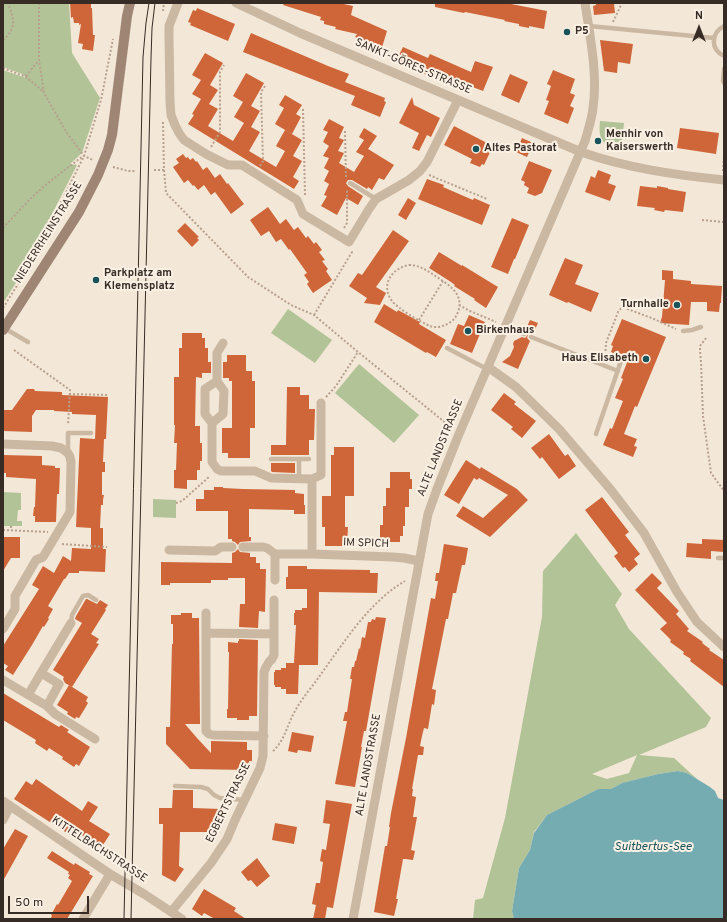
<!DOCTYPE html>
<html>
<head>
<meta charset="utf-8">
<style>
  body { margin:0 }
  #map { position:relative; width:727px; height:922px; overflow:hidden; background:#f3e7d7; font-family:Overpass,sans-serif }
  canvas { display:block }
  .frame { position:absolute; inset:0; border:4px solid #362b25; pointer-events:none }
  .north { position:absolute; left:679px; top:8px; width:40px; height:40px; -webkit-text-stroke:3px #faf1e4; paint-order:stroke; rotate:0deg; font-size:11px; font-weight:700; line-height:16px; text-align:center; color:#362b25 }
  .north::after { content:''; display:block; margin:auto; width:14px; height:18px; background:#362b25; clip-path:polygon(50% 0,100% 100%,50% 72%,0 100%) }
  .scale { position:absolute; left:8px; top:896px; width:81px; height:18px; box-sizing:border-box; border:2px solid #362b25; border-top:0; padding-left:5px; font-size:12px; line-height:14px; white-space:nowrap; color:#362b25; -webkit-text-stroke:3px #faf1e4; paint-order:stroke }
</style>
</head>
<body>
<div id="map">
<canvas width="727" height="922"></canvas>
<div class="frame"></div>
<div class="north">N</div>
<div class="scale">50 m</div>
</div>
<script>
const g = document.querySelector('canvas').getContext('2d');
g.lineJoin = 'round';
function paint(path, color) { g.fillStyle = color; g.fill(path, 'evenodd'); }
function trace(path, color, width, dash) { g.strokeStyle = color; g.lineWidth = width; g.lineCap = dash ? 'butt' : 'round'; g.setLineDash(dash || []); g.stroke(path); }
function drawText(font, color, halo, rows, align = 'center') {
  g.font = font + ' Overpass,sans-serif'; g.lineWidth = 4; g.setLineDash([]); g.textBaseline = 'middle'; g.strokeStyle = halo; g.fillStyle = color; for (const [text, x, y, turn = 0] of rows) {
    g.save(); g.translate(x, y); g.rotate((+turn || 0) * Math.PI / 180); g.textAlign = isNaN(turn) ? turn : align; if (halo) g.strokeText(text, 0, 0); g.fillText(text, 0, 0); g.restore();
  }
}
paint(new Path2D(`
  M3,3H69L72,53L100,98L82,153L70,164L77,165L21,275L3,303V70L26,78L22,74L3,67Z
  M600,121L624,123L621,149C602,146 598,139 600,121Z
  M288,309L332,340L315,363L271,333Z
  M359,364L419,415L394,443L335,393Z
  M3,492L21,493V510H18L17,521H22V526H3Z
  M153,499L176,500V518L153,517Z
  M576,533L622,594L615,605L629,629L711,718L706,727L639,755L674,758L698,780L687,773L678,771L658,774L622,783L611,789H598L547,815L534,832L530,850L519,868L512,911L514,919H473L475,900L483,898L505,818L542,617L543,571ZM637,755L629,773L607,779L592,774Z`), '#b1c397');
paint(new Path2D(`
  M678,771L687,773L710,787L715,791L718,798L724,800V919H514L512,911L519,868L530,850L534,833L547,815L598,789H611L622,783L658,774Z`), '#74acb2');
paint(new Path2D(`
  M70,3H91V8H92L93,35H95L93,51L82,49L83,44L78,43L81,24L79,25V23H74L73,17L71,18Z
  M284,3H339L353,6L351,15L387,31L380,54L364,47L366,42L355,37L357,34L335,29L336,27L324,24V21L320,20L321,17L283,5Z
  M435,3H506L547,11L544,29L529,26V28L519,26V24L504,21L505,20L465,12L464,13L435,7Z
  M596,3H614L615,13L594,15L593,6L596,5Z
  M197,8L235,24L228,41L190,25L191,23L188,22L193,10L196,11Z
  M251,33L328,66L349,74L345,82L385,98L384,101L386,102L380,117L351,105L355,96L243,52Z
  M600,40L633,44L630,64L618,62L617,73L604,71Z
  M403,47L428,58L430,54L471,72L475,61L493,67L483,91L457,81L454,87L396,61Z
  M205,53L223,63L210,85L218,90L209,104L218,109L208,126L233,141L244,123L234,117L243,102L233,96L246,73L264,83L251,106L260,111L251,127L260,132L249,151L276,167L285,151L276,146L285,130L302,140L293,156L302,161L293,177L299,181L294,189L188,124L194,115L192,114L201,99L192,94L201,80L192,75Z
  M553,70L575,79L570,93L575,95L570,106L574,108L568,124L544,114L549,101L546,100L551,86L547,84Z
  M510,74L528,82L519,103L501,95Z
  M285,95L302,105L296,114L301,117L292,134L275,124L284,108L279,105Z
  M412,97L414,105L440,118L431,137L427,135L419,151L412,148L419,133L399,123Z
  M329,119L344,127L339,138L344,140L338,151L344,153L339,163L354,172L364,156L356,152L364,140L359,137L364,128L377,136L368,149L394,165L384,180L379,178L372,190L368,187L367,189L352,180H348L346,183L348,186L363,196L358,205L346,198L337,215L321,206L327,196L324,195L329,184L324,181L329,171L324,168L329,158L323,156L329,146L323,142L328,132L323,130Z
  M454,126L493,146L484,165L482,164L480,167L470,163L472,159L444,145Z
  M680,128L719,133L716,154L677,148Z
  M522,138L533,143L527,157L516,152Z
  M183,154L186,158L188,157L190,160L193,158L196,162L197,161L203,170L207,167L215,178L220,174L227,184L228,183L244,204L231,214L215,192L211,195L204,185L198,190L194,185L193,186L188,180L184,183L173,167L179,163L176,159Z
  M529,161L552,170L542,193L535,196L527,193L529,188L524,185L525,182L521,180Z
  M598,170L611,175L608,183L616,186L610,201L585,192L591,176L595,178Z
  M427,179L444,185L443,187L466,197L473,200L474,198L490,205L482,225L418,199Z
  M640,186L657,188V186L668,188V189L686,192L683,212L665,210L664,212L654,210L655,208L637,206Z
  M408,198L416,203L406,220L398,215Z
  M268,207L280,224L286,219L294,230L298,227L306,238L308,236L314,244L316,242L322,250L319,252L325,260L322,261L328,269L326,271L332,280L313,293L307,284L309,282L304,275L307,273L290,249L289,250L281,239L276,242L269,231L261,236L250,220Z
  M512,218L529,225L515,259H514L508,274L491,267Z
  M185,223L199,237L197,238L199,240L192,247L177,231Z
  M393,230L409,241L376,287L386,293L380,305L364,303L367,298L349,286L358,273L362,275Z
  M439,252L462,266V265L498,287L486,308L474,300L475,299L454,286L455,285L451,282L429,268Z
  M565,258L583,265L575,284L599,293L591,312L568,302L567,303L549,295Z
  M662,270L673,271V279L691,281V284L722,286L721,303H720L719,312L707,311V302H691L689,325L660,323L662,317L665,280H662Z
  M384,304L397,312L398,310L420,322L419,324L446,340L436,357L427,352L426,353L374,322Z
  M469,315L485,322L472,353L450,344L458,324L464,326Z
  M622,319L666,337L637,407L635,406L624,434L637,439L634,446L637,447L633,457L603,445L610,428L612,429L623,401L615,398L623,379L621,378L628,360L611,352L613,346L611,345Z
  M530,320L538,323L533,334L530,333L528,335L527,338L530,341L518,369L502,362L510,356L514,347L513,344L514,341L522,337L525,338L527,336L528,333L525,331Z
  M182,333H202V338H205V348H208V362H211V373H202V378L196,377L195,426H200V443H202V461H200V470H197V480H187V489L174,488V470H176L177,443H174L175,425H174V377H179V348H182Z
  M227,355H246V371H252V381H255V428H250V458H228V453H222V428H232V381H229V378H223V362H227Z
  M287,387H300V395H309V409H315L314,440H309V455H271V445H286Z
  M27,389H34L35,391L62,392V395L108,397L106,439H104L103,462H105V472H102V495H104L103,500V505H101L100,528H103V549H106L105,572L79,571V573H69L65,579H64L48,606L53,609L48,618L49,619L44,627L43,626L32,645L13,675L5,670L8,666L3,663V646L39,589L32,585L43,566L54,573L63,556L71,561L72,548L91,549V528L76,527L77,504L80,438L95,439L96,415L72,414V412L54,411V410H36L32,416V432L3,431V410H12Z
  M504,393L516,402L514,404L536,421L522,438L511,429L513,427L491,410Z
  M549,434L565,456L568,454L576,466L559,479L542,457L540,459L531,448Z
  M334,447H354V496H345V527H348L347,546H325V527H322V496H331V455H334Z
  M3,455L42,456V465L55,466V468H60L59,494H57L56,522H35V516H33L34,507H35L36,479L6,477V473H3Z
  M466,460L480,469L481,467L517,489L528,500L490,537L456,516L463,506L483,518L508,495L479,478L477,480L474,478L459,504L444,495Z
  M271,463H295V473L272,472L271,471Z
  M390,472H410V479H412V489H409V507H405V526H403V536H400V542H380V525H383V506H386V488H390Z
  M214,487H223V488L243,489L295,490V493L304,494V505H305V514H294V510L249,509V537H251V541L240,542L238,545L235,542L232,541V539H228V511H196V499H204V490H214Z
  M602,497L629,532L625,535L640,554L634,559L638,564L629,572L625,567L623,568L614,556L618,553L585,510Z
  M3,537H20V558H11L3,571Z
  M702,539L724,540V552L711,551V559L686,557L687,543L702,544Z
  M444,544L468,548L465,565H462L456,593H453L448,619H446L432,689L436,690L434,705L432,704L428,729L424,728L422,736L420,746L424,747L423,755H418L412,789H413L412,796L416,797L413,817H417L411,850L415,851L413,860L406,859H403L396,899H398L394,916L374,912L385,846H387L390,827H389L391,813L406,738L431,598L435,599L438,581H435L436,573H439Z
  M238,549L240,552L250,553V557H256V563H260V569H266L265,612L259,611L258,628L239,627L240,604H245V578H228V580H211V583H170V585H161V562L232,563V553L235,552Z
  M288,566H307V569L370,570V573H378L377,593L319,592L318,665H299L298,694H286V689H281V687H275V685H274V672H275V670H281V668H286V663H294L296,625H294V613H295V610H302V608H307V589H286V577H288Z
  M652,573L662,583L657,588L679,611L676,614L689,629L687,631L703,642L702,643L710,649L709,650L724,660V687L690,661L691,659L683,654L684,652L670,642L671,640L660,629L667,623L635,590Z
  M86,599H87L97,604L100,600L108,605L105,609L106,610L91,634L99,639L96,643L99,644L72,687L65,683L63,679L64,677L53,670L82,623L75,619L76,616Z
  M181,613H192V618H199L200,724H185L197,738L211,753V741L247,742V750H252V761H249V770L190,769L166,744V727H170L172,644H173V624H171V615H181Z
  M376,617L386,618L366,731H364L361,747H362L355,787L335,784L347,721H343L345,712H347L352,679H350L352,667H354L355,661H356L359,648L360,649L362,637L365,638L368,622H371L372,619L375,620Z
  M239,639L258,640L257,716H249V720H237V718H227V709H228L229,652H228V642L238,643V641H239Z
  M69,685L88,697L86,701L88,703L84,710L79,718L76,717L75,719L67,714L68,712L57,705Z
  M3,693L59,727L61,725L69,730L67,732L90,747L79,766L76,764L74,767L62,759L63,757L49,748L47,751L35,743L36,740L3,720Z
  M292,732L314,736L311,752L298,750L297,753L288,751Z
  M36,779L82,811L88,801L98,807L89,821L110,834L101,848L80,834L79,836L73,832L70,835L14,799L26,781L32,785Z
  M173,790H193V808L221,809V825H210V832H180L179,866L184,869L175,882L162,875L163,824H159V808H172Z
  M326,800L352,804L333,908L327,907L325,919H313L316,905L312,904L316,883H320L323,862L320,861L322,849L326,850L330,824L323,823Z
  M275,823L297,827L294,844L272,840Z
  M15,829L28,836L3,881V849Z
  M52,851L74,865L75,863L90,872L89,874L93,876L67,919H50L52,916L51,915L57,904L58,905L72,881L68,878L70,875L68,874L69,872L47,858Z
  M257,858L270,876L257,887L251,880L248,881L241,872Z
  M204,889L236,908L234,911L246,919H215L204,913L202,916L192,909Z`), '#cf6639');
trace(new Path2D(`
  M39,3V60L44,93L56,114L67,133L84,156L93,160
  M163,11L164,3
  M613,22L622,3
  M3,40C17,28 14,19 8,3
  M3,68L26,77L44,92
  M26,76L39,60
  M303,109L305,195
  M345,131L346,177
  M211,147L220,132V72L224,65
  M260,166L263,161L261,92L265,86
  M113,167L128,171H135
  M154,170H164L163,122
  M164,170L166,193L248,277L291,305L314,315L358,352L452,428
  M723,171L724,156
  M429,175L487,199
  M702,220L724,222
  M3,228L30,199L48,183L83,156
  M344,228L347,223V189
  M409,265C419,265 426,270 434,275C447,284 465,293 458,312C456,318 451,323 445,325C441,327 435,328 430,326C422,323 397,308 392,301C380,285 392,268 409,265Z
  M459,305L470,311L496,322
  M3,308L23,276L46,233L84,156L101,100L113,39
  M314,315L352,252L351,251
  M419,320L443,281
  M706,338L700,346V350L701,362L703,416L711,473L724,491
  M14,350L70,390L68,425
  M605,359L606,343L618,312C620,309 621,308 625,308L654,319L676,329
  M69,394L109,395
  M326,397L336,386L358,352
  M176,503L182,501L210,476
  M11,526V530
  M3,530L48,532
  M62,544L107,547
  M273,751C285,740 287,725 295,711C302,698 313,686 321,674C345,641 369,602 405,581`), '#b7a18d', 2, [2, 2]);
trace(new Path2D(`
  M589,26L714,38
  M724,26C711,33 710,49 724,56
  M724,69L723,81L724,83
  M350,183L376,199
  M506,327L524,334
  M4,328L28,342
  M683,331L692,330L701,327
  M531,337L618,371
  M447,348L487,369
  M596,434L621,361
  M68,453V433H91
  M271,459H309
  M299,479V459
  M718,558H724
  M71,623L72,615L83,596L88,595L96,600
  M175,786L201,787L208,789L214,795L220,798L244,800`), '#cbb8a3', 4.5);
trace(new Path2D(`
  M178,3L169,26V36L170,102L171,115L175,125L179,133L184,140L206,154L228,165H242L297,200L303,214L349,242L369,209L376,199L409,180L420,171L427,162L458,100
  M236,3L300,33L581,152C627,168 675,175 724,180
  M488,367L516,387L559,429L611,490L644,533L677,592L697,622L724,647
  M217,381V353L223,343
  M212,423L205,414V389L217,381L224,391L223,414L212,423V462L217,469L221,471H255L271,478L312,479
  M3,444L52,446L61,448L68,453L70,457L71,462L70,512L43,557L36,560L15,596V609L3,629
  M243,547H263L267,548L275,554H312L393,557L404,558L419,561
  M169,550L215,551L221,547H232
  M312,554V479L321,475V403
  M275,580V554
  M206,613V633
  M274,634V600
  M41,673L71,623
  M3,680L47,706L59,684L41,673L28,695
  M47,706L55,714L95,739
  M3,801L110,874L144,894L182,919
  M3,820L10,806
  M171,912L211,863L227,839L235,820L260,768L263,756L264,672L266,667L269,662L272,659L274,655V634L206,633V731L209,734L213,735L264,736
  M83,919L110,874
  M353,919L428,514L437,489L459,434L585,141C588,130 592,119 593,108C598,75 590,36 585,3`), '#cbb8a3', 9);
trace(new Path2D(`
  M3,330L79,212L98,175L108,150L112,135L127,16L130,3`), '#9f8674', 10);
trace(new Path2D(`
  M124,919L143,57L146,23L149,3
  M131,919L151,58L152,28L155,3`), '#362b25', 1);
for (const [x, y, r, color] of [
  [567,32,4,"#18525a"],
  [598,141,4,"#18525a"],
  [476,149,4,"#18525a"],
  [96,280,4,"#18525a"],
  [677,305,4,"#18525a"],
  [468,331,4,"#18525a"],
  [646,359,4,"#18525a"]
]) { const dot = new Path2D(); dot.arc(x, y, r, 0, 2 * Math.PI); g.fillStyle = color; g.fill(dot); trace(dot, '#faf1e4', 1.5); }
drawText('bold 11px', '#362b25', '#faf1e4', [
  ["P5",575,32],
  ["Menhir von",606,135],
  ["Kaiserswerth",606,148],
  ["Altes Pastorat",484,149],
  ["Parkplatz am",104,274],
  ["Klemensplatz",104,287],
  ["Turnhalle",669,305,"right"],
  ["Birkenhaus",476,331],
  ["Haus Elisabeth",638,359,"right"]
], 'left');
drawText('11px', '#362b25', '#faf1e4', [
  ["SANKT-GÖRES-STRASSE",413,67,23],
  ["NIEDERRHEINSTRASSE",49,233,-58],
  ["ALTE LANDSTRASSE",441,448,-68],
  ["IM SPICH",366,544,2],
  ["ALTE LANDSTRASSE",369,765,-80],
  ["EGBERTSTRASSE",229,803,-64],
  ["KITTELBACHSTRASSE",99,850,33]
]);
drawText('italic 12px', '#18525a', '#faf1e4', [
  ["Suitbertus-See",653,848]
]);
</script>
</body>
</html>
